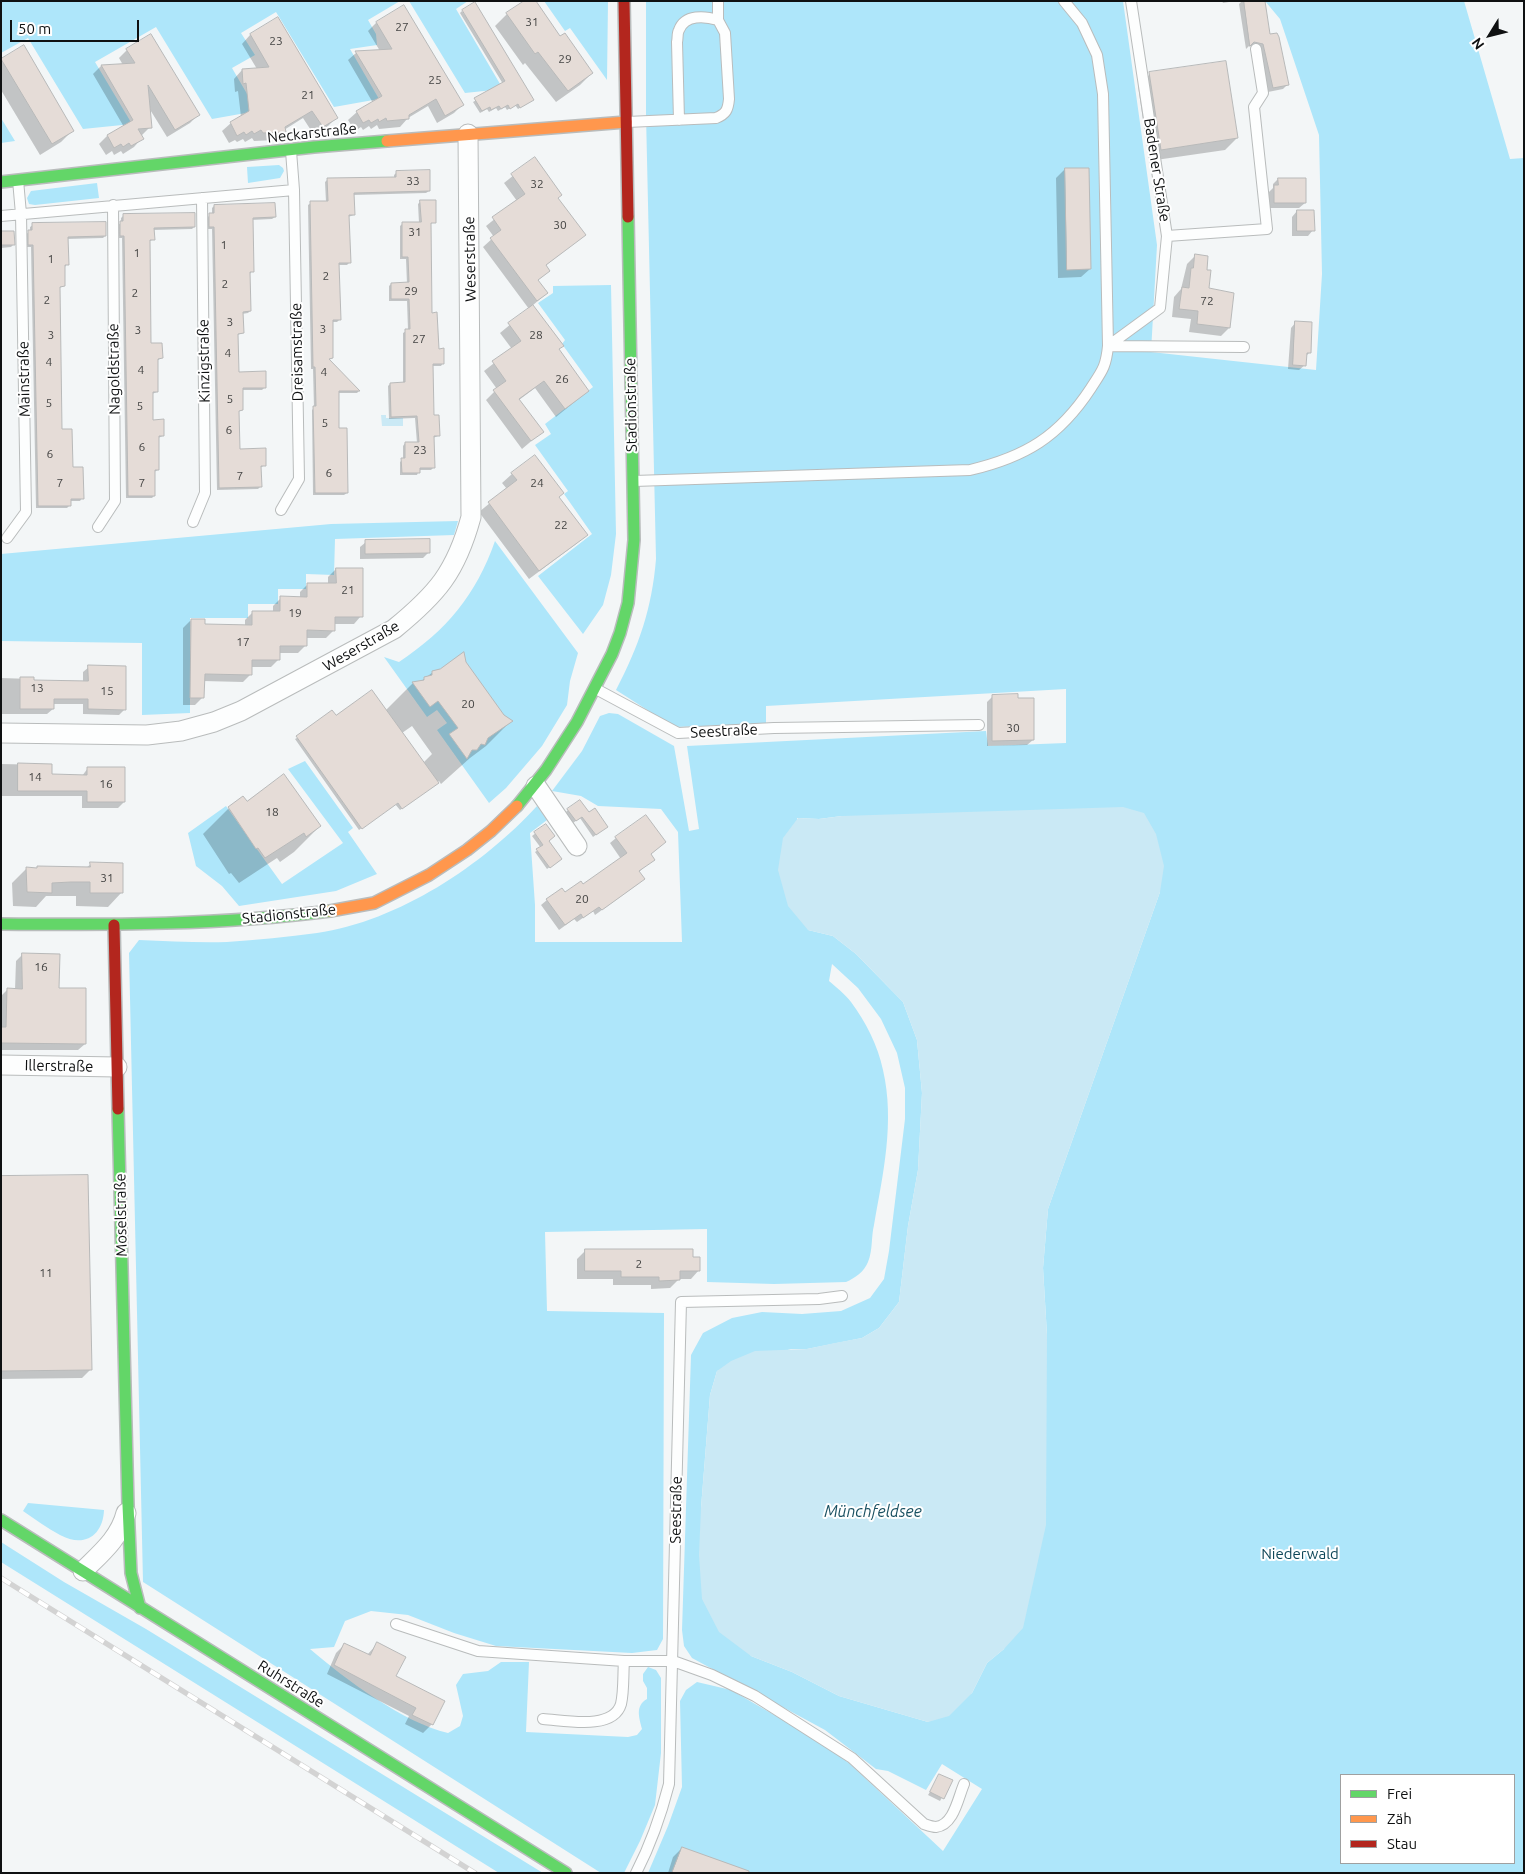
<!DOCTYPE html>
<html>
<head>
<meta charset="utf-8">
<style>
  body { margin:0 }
  #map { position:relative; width:1525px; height:1874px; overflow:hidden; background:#f3f6f7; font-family:Ubuntu,sans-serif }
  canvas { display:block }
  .frame { position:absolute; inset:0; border:2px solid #0f1112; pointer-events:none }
  .legend { position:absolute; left:1340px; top:1774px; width:175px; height:90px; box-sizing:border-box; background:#fff; border:1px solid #9fa0a0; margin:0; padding:6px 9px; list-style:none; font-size:15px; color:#0f1112 }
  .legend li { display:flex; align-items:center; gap:10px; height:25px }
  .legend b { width:25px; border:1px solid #9fa0a0 }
  .north { position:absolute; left:1465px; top:10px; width:50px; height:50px; -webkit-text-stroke:4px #fff; paint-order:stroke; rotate:234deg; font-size:14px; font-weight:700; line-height:20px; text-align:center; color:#0f1112 }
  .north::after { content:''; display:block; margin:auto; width:18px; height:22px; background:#0f1112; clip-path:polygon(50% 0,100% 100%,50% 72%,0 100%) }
  .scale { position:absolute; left:10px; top:20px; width:129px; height:22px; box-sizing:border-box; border:2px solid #0f1112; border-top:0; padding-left:6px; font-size:15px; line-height:18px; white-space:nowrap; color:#0f1112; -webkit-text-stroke:4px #fff; paint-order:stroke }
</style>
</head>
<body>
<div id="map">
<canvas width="1525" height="1874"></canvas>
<div class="frame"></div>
<ul class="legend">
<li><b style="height:6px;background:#63d668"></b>Frei</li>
<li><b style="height:6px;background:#ff974d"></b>Zäh</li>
<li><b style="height:6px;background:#b3261e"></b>Stau</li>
</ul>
<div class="north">N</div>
<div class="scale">50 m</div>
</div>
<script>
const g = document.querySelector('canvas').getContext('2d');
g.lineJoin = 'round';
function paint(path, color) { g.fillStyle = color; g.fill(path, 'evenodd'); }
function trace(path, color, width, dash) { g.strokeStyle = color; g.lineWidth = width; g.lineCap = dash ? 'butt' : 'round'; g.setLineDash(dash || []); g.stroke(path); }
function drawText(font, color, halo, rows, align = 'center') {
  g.font = font + ' Ubuntu,sans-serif'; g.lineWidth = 4; g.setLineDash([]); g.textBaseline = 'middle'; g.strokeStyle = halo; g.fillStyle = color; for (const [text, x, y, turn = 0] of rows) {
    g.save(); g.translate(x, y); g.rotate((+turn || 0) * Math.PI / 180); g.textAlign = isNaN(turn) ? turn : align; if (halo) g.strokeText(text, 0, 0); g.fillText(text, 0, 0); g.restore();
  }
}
paint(new Path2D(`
  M1,1H400L368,20L376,34L377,45L350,49L379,99L334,107L276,12L241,33L255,55L232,68L257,111L212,119L156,27L95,62L132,124L83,129L28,38L1,53Z
  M409,1H468L456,9L503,89L465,93Z
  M544,1H608L607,80L570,28L565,31Z
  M646,1H1123L1157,245L1151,352L1316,370L1322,274L1319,135L1280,19L1265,1H1464L1510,159L1524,158V1873H648L668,1826L682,1787L680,1701L686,1690L697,1682L731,1690L821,1742L850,1764L943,1851L982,1789L942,1764L926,1790L888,1771L876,1769L825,1730L692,1658L684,1646L682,1630L691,1355L703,1333L732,1318L762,1312L802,1314L841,1311L870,1298L884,1279L889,1251L905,1119V1088L897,1053L881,1019L858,988L832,964L829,981C836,987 845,994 851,1002C866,1022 878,1046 883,1070C895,1122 883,1174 874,1225C871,1237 873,1250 868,1262C864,1272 855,1278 846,1282L774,1284L707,1282V1229L545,1232L547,1311L664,1313L663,1639L657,1650L632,1653L496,1646L454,1633L408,1615L371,1611L345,1621L334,1647L310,1649C345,1679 404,1723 448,1733L460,1726L463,1716L456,1685L463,1674L488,1671L501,1662H529L526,1732L628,1737L637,1735L642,1729C639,1717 635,1706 647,1699V1688L643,1681V1674L648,1667L656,1670L661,1678V1753L655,1805L640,1841L624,1873H601L143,1582L129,953L139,940C168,941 198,943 227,942C257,940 288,937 317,933C399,921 483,865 537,806L547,820L530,833L535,905V942H682L678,832L661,809L598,806L581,796L552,791L582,751L600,716L609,713L618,714L674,746L689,831L699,829L687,746L986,731L988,746L1066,743V689L766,706V724L674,727L616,690C639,646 652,608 656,559L646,115ZM842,816L1160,892L1048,1209L1043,1268L1047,1335L1004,1649L987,1663L972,1693L928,1722L839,1696L792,1672L751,1656L701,1508L710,1395L717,1371L791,1349H807L862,1338L879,1328L899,1302L908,1226L918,1170L922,1093L917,1040L903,1002L856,954L833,936L808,930L797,818L819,819ZM1341,1775H1514V1863H1341Z
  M1,118L15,141L1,143Z
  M279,165L283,168L284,171L280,178L248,183L247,167Z
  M97,183L99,198L35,205L29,204L27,198L31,191Z
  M611,285L616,534L611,575L603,605L583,634L538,576L592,534L564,494L568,491L535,445L551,434L545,424L593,387L562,344L565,340L538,303L553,293V286Z
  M458,521L454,535L335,539L334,575L306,574V589H278V604H248V618H190V713L142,715V643L1,641V554L331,524Z
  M495,541L578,653L570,681L567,705L542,746L506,788L489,803L437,730L447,723L437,710L427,717L384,657L399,662C447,630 476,595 495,541Z
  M305,761L353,828L348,832L377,874L336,891L239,906L222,886L196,866L188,833L226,806L282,884L343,843L288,769Z
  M28,1503L104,1510C103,1536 84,1548 60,1535C47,1528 35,1519 23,1511Z
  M1,1542L64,1582L146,1629L543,1873H499L1,1562Z`), '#aee6fa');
paint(new Path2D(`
  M381,415H386V418H403V426H382Z
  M1123,807L1144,813L1156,834L1164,866L1160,892L1048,1209L1043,1268L1047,1335L1046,1525L1023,1628L1004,1649L987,1663L972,1693L949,1716L928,1722L839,1696L792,1672L751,1656L719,1632L702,1599L699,1555L701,1508L710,1395L717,1371L731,1361L755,1351L807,1349L835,1343L862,1338L879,1328L899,1302L908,1226L918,1170L922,1093L917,1040L903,1002L856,954L833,936L808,930L788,906L778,870L783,838L798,818L819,819L842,816Z`), '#cae9f5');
paint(new Path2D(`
  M1222,1H1235L1223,3Z
  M1242,1H1257L1287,85L1283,89L1268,92L1259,48L1249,46L1246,49L1239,4Z
  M404,6L462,105L454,113L437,123L428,106L408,118L400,127L379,129L377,125L371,129L369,126L363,130L361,127L355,131L348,120L357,112L373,103L348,60L356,53L380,51L368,31L376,23Z
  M462,11L530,102L518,109L515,105L507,110L505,107L498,111L496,108L489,112L487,109L480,113L473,102L503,84L460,13Z
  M507,14L560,38L592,73L580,85L556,102L525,63L523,65L495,26Z
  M277,19L336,118L328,126L314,135L303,118L284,130L276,140L254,141L252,138L245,142L243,139L237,142L235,140L229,143L222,131L231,123L241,117L238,91L235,92L234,79L242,70L257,69L242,44L250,35Z
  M127,50L198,115L190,123L167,137L149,108L150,127L141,136L142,138L134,147L123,154L121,151L114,155L112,151L106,155L99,144L107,136L124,127L93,74L101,66L123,65L119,58Z
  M1,60L73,130L61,142L40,155L1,90Z
  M1150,74L1237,138L1225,150L1149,161L1138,86Z
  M534,159L557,198L584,235L545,266L549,271L537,281L547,293L532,306L562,346L558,350L588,391L556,417L535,388L519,400L542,432L522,449L486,400L497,389L484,371L512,349L500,333L529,309L483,247L494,237L486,226L517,201L504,183Z
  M1065,169L1090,269L1081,277L1058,278L1056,178Z
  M397,172L429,191L426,193L353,195L354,215L348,217L349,263L347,265H338L340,319L337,322H331L332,358L329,360L359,391L357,393H338V430L347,493L344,495H313L312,410L314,408L313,369H311L308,205L311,203L326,202L325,182L328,179H394V175Z
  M1278,179L1305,203L1299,208H1269V192L1273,188V184Z
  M421,201L435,222L430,224L431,314L438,350L443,363L441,366H432L433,417L438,436L433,438L434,467L431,470H419L417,475H400V462L403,459V446L405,443H417L415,418L389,419L388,386L390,384H403V333L408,330L407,301H389V286L391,284H407L406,259H400V226L403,223H419L418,204Z
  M214,206L275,217L272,219L251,220L252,271L250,274V311L248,313L242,314L243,333L237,335L238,373L265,387L262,390H242V410L238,412L239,450L265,465L260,468L261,486L258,489L217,490L212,229H207V217L212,215V208Z
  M1297,211L1313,230L1308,236H1292V217Z
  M124,215L194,227L192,229L153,230L154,239L148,242L150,344L161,358L157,361V392L152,394V421L163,436L158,438V470L154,472V496L152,498H126L122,238H118V225L121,223V218Z
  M33,225L105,236L103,238L67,239V264L65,267L64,286L59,288L61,430L82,498L80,501H70V505L67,508H36L31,247H26V234L30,232V227Z
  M1,232L13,245L11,247L1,248Z
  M1195,256L1206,271L1208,289L1229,328L1221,336L1189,332L1191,319L1172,317L1174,297L1181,289L1187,264Z
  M1296,322L1310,352L1305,357V365L1299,370L1288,369L1291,328Z
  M512,474L558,497L586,535L576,544L529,579L479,512L507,489L502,483Z
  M366,542L429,552L423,558L360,559V547Z
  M336,569L361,616L354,624H334V630L326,638H306V645L298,653H279V659L271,667H251V674L243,682L203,681V697L195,705H183V628L191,620L204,626H245V620L253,612H273V606L281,598H300V592L308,584H328V577Z
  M465,663L503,716L511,721L486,746L470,758L441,784L439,781L400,810L395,804L359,830L295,739L336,717L386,710L413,683L420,682L433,672ZM412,726L432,754L423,763L402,733Z
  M89,667L125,709L119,715L83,714V704H53V709L47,714H1V678L32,679V681L83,682V672Z
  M993,696L1033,740L1027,745L987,746V702Z
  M1,764L50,765V775L82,776L88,768L124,802L118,808H82V796H1Z
  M246,802L320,826L294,852L280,862L277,858L239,883L231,873L229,874L203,834L229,808Z
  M568,810L588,814L604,829L593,837L580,818L573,823L566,812Z
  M546,825L547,841L558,861L547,869L535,852L541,848L532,836Z
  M616,838L665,842L650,855L653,859L639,872L638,884L595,915L593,911L577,922L574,919L559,930L541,905L547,900L583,886L621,859L610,843Z
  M91,864L122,892L108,907L76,906V896H46L36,907L13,906L12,883L27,868L36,869L38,867L86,868Z
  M23,954L58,989L85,1044L78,1050H1V996L7,990H15L16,961Z
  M1,1178L91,1369L82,1378L1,1379Z
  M586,1250L692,1258L699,1270L691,1279H679L670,1288L651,1289V1285H613V1279H577V1259Z
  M377,1644L395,1676L443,1701L432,1724L423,1733L405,1724L409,1716L327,1674L336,1653L344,1645L367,1655Z
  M940,1775L951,1781L940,1801L928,1795Z
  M682,1848L727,1873H668L673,1857Z`), '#0003');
const building = new Path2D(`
  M524,1H536L560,36L565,33L593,73L568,91L538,52L535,54L506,13Z
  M1244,1H1265L1270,34L1277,33L1279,37L1289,85L1273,88L1263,44L1254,42L1250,46Z
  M475,2L534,100L520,108L518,104L510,109L508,105L501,109L499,106L491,110L490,107L482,111L474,98L505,81L462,10Z
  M404,5L464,105L445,116L436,99L409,115V119L387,121L386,118L379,122L378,119L371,123L369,120L363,123L356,111L382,96L355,51L392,49L376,22Z
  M278,17L338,118L323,127L312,111L285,127L286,132L263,133L261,130L254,134L252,131L246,135L244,132L237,136L230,122L249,111L246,83L243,84L242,69L269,67L250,34Z
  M151,34L200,115L175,130L148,85L152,128L138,129L144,139L131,146L129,143L123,147L121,144L114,148L107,135L133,120L101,65L135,63L126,49Z
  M24,45L74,131L52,144L1,59Z
  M1226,61L1238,138L1161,150L1149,72Z
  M535,157L562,195L558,198L586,235L546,265L550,271L538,280L548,293L537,301L490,238L501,230L492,217L525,194L511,174Z
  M1065,168H1089L1091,269L1067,270Z
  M430,170V191L354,193L355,215H349L351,263H339L341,320H333V358L329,359L360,391H339V428H347L348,493H315L313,406H316L315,367H313L310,201H328L327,178L396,177V171Z
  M1278,178H1306V203H1274V185H1278Z
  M420,200H436V223H431L432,313L437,312L439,349L444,348V364H433L434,415H439L440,436H434L435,468H420V473H402L401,458H405V442H419L417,416L391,417L390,383L405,382V329H410L409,299H391V283L409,282L408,257H402V222H421Z
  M275,203L276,217L253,218L254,272H250L251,311L243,312L244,333L238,334L239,372L266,371V388H243V410L239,411L240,449L266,448V466H261L262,487L219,488L214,227H209V213H214V205Z
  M1297,210H1314L1315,231H1297Z
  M195,213V227L154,228L155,240H150L151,343H162L163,358L158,359V392H153V420L164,419V436H159V470H155V496H128L124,236H120V221H123V214Z
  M106,222V236L68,237L69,265H65V286L60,287L62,429H72L73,467H83L84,499H71V506H38L33,245H28V230H32V223Z
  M1,231H14L15,245H1Z
  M1195,254L1208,256L1207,270H1211L1209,288L1234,293L1230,328L1197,324L1198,311L1179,309L1182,287L1189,288L1191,268H1193Z
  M533,305L564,346L559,349L589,391L565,409L544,381L519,399L544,432L531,441L493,390L506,381L492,361L521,341L508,323Z
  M1295,321L1312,322L1311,353H1307L1306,366L1293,365Z
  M535,455L564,493L559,497L588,535L539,571L488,502L517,480L511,473Z
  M430,539V553L365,554V540Z
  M336,568H363V617H335V631L307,630V646H280V660H252V675L205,674L204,698H190L191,619H205V624L252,625V611H280V596L307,597V583H336Z
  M464,652L466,662L504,715L513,721L488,738L485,745L481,744L477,750H472L467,759L449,734L458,728L438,701L430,707L412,682L424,680V677L432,675V671L440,669Z
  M88,665L126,666V710L88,709V699H54V709H20V677H34V680L88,681Z
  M372,690L439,783L402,809L398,803L362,829L296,736L332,710L336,715Z
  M1018,694V698H1034V740L992,741V695Z
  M18,763L52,764V774L87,775V767H125V802H87V791H18Z
  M284,774L321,826L306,837L304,833L265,858L258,848L256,849L228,807L243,796L247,801Z
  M580,800L589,812L595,808L608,827L596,835L582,817L576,821L567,809Z
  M646,815L666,842L651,854L655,860L639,871L645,879L602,910L599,907L583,918L581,914L565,925L546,899L562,888L565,892L581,881L583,884L627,853L615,837Z
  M546,824L555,836L549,841L562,859L550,868L536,849L543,845L534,832Z
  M90,862L123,863V893H90V882H71L52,883V893L27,892L26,867L37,868V866L90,867Z
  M22,953L60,954L59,988H86V1044L1,1043V1027H6L7,988L22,989Z
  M88,1175L92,1370L1,1371V1176Z
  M585,1249H693V1257H700V1271H680V1280L659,1281V1277H621V1271H585Z
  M377,1642L406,1657L396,1676L445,1701L433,1725L412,1715L416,1708L334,1665L344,1643L370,1655Z
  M939,1774L953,1780L944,1799L930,1792Z
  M682,1847L749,1871V1873H672Z`);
paint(building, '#e5dcd7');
trace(building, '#b8b9b9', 1);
const lane = new Path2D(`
  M1131,1L1167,236L1267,229L1254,107L1263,93L1256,49
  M679,120L677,42C678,38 677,33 679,30C685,14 705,16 718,20
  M627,122L716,118C726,114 728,110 729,99L725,33L718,20V1
  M1,216L294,190L291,151
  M1108,346L1160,308L1167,236
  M1108,346L1244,347
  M634,481L970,470C1025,457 1059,437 1091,388C1102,371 1106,367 1108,346L1103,94L1097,55L1082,23L1064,1
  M281,510L299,479L294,190
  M193,522L205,493L202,198
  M98,527L115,501L113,205
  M7,538L26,512L21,214L18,180
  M596,689L678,733L774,728L979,725
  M396,1624L478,1651L624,1661H673L712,1675L755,1696L852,1758L924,1824C927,1825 932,1827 936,1827C954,1825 958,1798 964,1784
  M543,1719C564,1720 613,1731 621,1704C624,1692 623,1673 624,1661
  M636,1873C651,1844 661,1815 669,1784L681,1302L819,1299L842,1296`);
const street = new Path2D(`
  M1,733L147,735L181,731L214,722L241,711L394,629C437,594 456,572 471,517L468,134
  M536,786L577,846
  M1,1065L117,1067
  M83,1571C100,1554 120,1538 126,1513`);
const fast = new Path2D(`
  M1,182L314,147L387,141
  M517,806L546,770L577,722L612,654L620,633L628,603L634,540L628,217
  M1,924C111,925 221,925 330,911
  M118,1109L128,1505L131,1573L140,1608
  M1,1520L566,1873`);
const slow = new Path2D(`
  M387,141L626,122
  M330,911L374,903L429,875L467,850L491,831L517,806`);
const jam = new Path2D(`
  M624,1L628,217
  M114,925L118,1109`);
trace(lane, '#b9bcbc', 12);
trace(street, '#b9bcbc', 21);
trace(fast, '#b9bcbc', 14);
trace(slow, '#b9bcbc', 14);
trace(jam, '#b9bcbc', 14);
trace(lane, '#fdfefe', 10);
trace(street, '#fdfefe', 19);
trace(fast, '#63d668', 11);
trace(slow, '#ff974d', 11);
trace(jam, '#b3261e', 11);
const rail = new Path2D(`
  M1,1578L475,1873`);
trace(rail, '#d3d3d3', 5.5);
trace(rail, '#fff', 4, [11]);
drawText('12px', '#444443', null, [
  ["31",532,22],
  ["27",402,27],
  ["23",276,41],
  ["29",565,59],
  ["25",435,80],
  ["21",308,95],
  ["33",413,181],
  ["32",537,184],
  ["30",560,225],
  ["31",415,232],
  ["1",224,245],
  ["1",137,253],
  ["1",51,259],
  ["2",326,276],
  ["2",225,284],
  ["29",411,291],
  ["2",135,293],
  ["2",47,300],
  ["72",1207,301],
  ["3",230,322],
  ["3",323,329],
  ["3",138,330],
  ["3",51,335],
  ["28",536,335],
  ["27",419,339],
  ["4",228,353],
  ["4",49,362],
  ["4",141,370],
  ["4",324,372],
  ["26",562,379],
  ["5",230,399],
  ["5",49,403],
  ["5",140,406],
  ["5",325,423],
  ["6",229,430],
  ["6",142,447],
  ["23",420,450],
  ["6",50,454],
  ["6",329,473],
  ["7",240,476],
  ["7",60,483],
  ["7",142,483],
  ["24",537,483],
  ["22",561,525],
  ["21",348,590],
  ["19",295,613],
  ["17",243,642],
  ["13",37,688],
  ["15",107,691],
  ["20",468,704],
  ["30",1013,728],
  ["14",35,777],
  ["16",106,784],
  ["18",272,812],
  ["31",107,878],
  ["20",582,899],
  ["16",41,967],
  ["2",639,1264],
  ["11",46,1273]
]);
drawText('15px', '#0f1112', '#fff', [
  ["Neckarstraße",312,133,-6],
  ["Badener Straße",1157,170,81],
  ["Weserstraße",470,259,-91],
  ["Dreisamstraße",297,352,-91],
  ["Kinzigstraße",204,361,-91],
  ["Nagoldstraße",114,369,-91],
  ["Mainstraße",24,379,-91],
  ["Stadionstraße",631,405,-91],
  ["Weserstraße",361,646,-30],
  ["Seestraße",724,731,-3],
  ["Stadionstraße",289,914,-6],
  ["Illerstraße",59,1066,1],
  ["Moselstraße",121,1215,-91],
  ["Seestraße",676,1510,-89],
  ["Ruhrstraße",291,1684,32]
]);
drawText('15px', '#0f4759', '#fff', [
  ["Niederwald",1300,1554]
]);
drawText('italic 16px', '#195061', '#fff', [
  ["Münchfeldsee",873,1512]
]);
</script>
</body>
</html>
